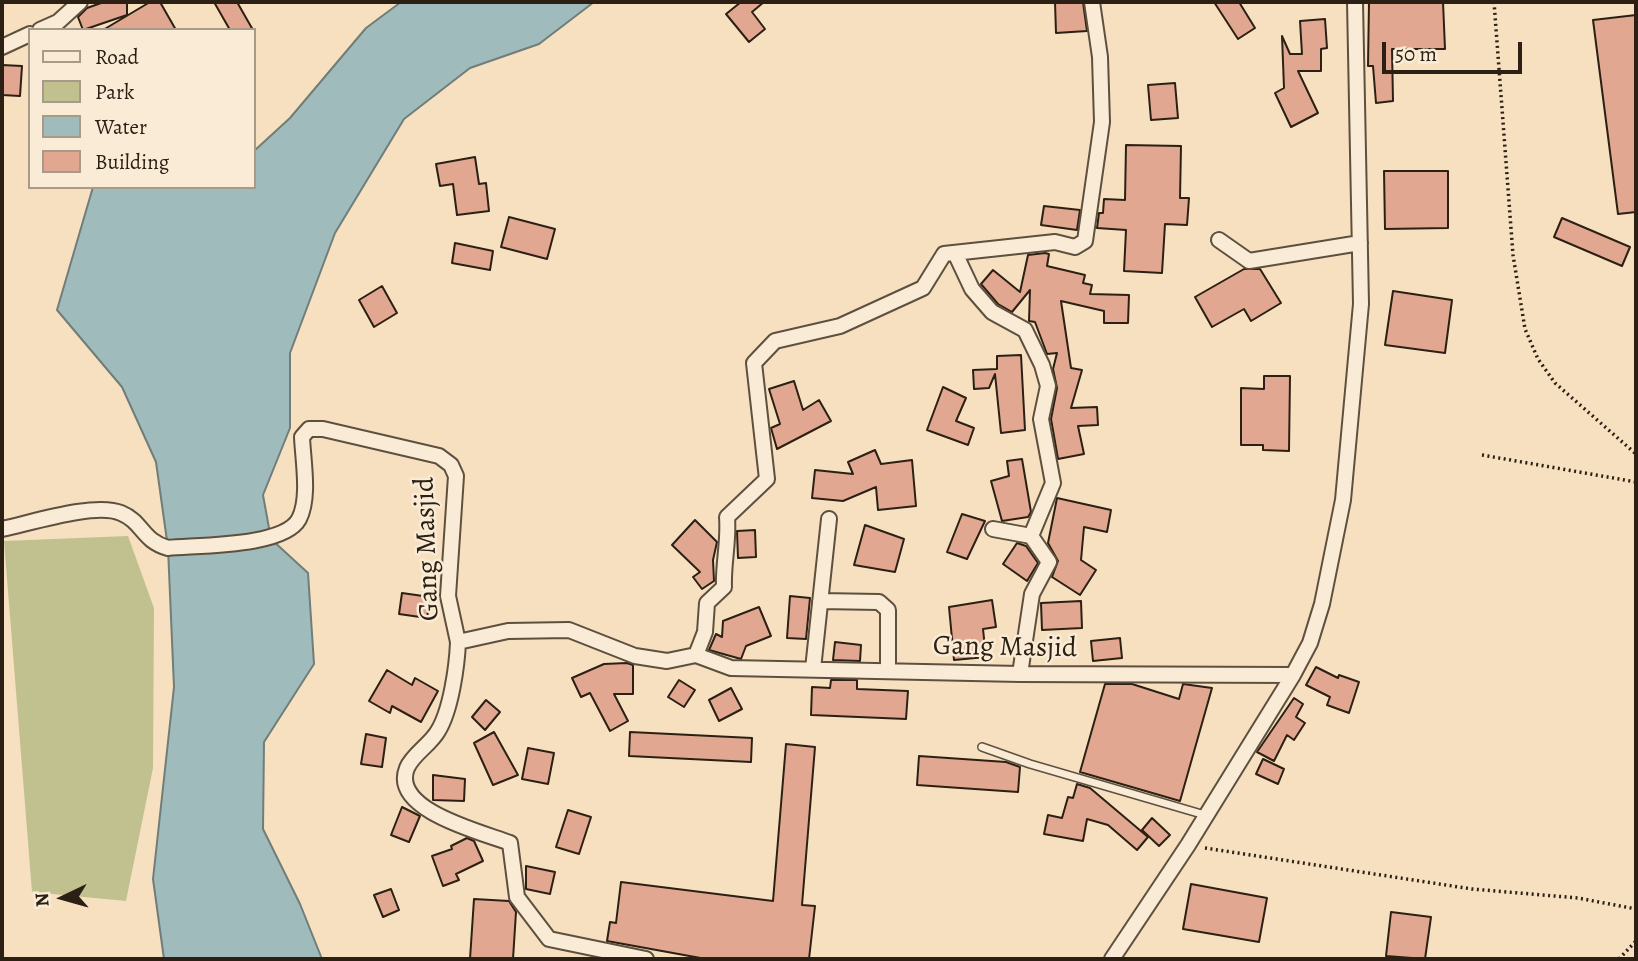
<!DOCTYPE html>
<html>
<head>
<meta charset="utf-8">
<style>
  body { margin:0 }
  #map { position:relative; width:1638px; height:961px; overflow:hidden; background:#f6e0c0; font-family:Alegreya,serif }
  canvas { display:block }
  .frame { position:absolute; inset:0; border:4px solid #2b2013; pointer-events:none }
  .legend { position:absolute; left:28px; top:28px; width:228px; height:161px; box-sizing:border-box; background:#f9ebd6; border:2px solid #a79a88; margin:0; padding:9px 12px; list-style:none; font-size:21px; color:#2b2013 }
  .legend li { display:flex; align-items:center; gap:14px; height:35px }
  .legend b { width:35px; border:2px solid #a79a88 }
  .north { position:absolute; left:28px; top:863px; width:70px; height:70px; -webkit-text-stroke:5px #f9ebd6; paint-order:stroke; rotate:265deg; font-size:19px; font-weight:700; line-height:28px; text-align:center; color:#2b2013 }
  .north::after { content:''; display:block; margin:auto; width:24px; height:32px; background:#2b2013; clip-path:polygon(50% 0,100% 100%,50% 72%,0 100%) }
  .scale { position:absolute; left:1382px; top:42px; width:140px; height:32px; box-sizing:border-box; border:4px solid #2b2013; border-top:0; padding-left:9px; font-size:21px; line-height:24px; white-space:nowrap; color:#2b2013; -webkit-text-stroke:5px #f9ebd6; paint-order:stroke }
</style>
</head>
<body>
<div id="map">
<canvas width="1638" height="961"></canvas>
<div class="frame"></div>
<ul class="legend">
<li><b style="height:9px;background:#f9ebd6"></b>Road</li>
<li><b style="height:19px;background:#c1c18f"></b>Park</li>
<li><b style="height:19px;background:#a0bbbc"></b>Water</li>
<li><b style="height:19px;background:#e2a790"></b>Building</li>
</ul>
<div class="north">N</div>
<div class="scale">50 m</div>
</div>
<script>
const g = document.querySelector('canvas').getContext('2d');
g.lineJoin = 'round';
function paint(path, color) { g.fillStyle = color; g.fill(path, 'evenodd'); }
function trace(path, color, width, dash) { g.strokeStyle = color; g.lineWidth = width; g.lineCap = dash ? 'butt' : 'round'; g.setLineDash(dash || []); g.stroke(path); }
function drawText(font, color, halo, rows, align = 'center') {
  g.font = font + ' Alegreya,serif'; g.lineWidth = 5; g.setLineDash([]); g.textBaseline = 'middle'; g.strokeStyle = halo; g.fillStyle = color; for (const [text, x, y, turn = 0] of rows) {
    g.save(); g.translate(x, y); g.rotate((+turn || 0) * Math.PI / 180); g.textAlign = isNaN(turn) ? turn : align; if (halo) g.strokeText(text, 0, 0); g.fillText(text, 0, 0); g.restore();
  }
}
paint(new Path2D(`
  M128,536L154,608L153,768L126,901L32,892L4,541Z`), '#c1c18f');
const water = new Path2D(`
  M401,2H594L539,44L470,68L404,119L335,233L290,353V428L263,495L271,539L308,573L314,664L264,742L263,829L300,904L322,959H164L153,879L174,687L168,548L156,462L122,387L57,310L93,187H254V151L290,118L366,28Z`);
paint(water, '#a0bbbc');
trace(water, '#717d78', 2);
const building = new Path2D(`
  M104,2H127V15L83,30L78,17L87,8Z
  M150,2H160L176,30H103Z
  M214,2H237L253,30H230Z
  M741,2H764L752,12L765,29L749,42L726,14Z
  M1055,2H1083L1087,31L1056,33Z
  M1214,2H1239L1255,28L1238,39Z
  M1369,2H1443L1445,49H1392L1393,101L1376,103L1373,66H1368Z
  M1636,15V212L1618,214L1593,20Z
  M1325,19L1327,48L1321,49V71H1298L1318,113L1291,127L1275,93L1284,88L1282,36L1290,54H1302L1300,21Z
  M2,65L22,66L20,96L2,95Z
  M1175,83L1178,118L1151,120L1148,85Z
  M1126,145L1181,146L1180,198H1189L1187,225L1165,224L1162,273L1124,271L1126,230L1097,228L1099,213H1103L1104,199L1125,200Z
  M475,157L479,184L486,183L489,211L457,215L453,184L440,186L436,164Z
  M1384,171H1448V228L1385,229Z
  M1044,206L1080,210L1077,230L1041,225Z
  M509,217L555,229L547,259L501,247Z
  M1562,218L1630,247L1622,266L1554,237Z
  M455,243L493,251L490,270L452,263Z
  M1045,253L1049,254L1047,266L1085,275L1083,283L1092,285L1090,294L1129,295L1128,323H1104V311L1061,301L1071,368L1082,370L1071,408L1097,407L1098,425L1078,426L1084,454L1058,459L1051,419L1057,388L1053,369L1057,353L1047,354L1035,322L1029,321L1030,290L1012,312L998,304L981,284L993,270L1020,292L1028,255Z
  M1244,269H1260L1281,303L1251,321L1244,309L1212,327L1195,297Z
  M382,286L397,313L374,327L359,300Z
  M1393,291L1452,300L1445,353L1385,345Z
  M1021,355L1025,430L1001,433L995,374L989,388L974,389L973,370L997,369V356Z
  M1264,376H1290L1289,451L1263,450V445H1241V388L1264,389Z
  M794,381L803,410L819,400L831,421L777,449L771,428L780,424L769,389Z
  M943,387L966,398L956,421L974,428L968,445L927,430Z
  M875,450L881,464L912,460L916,506L878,510L876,487L843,501L812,498L815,470L853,474L848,462Z
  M1022,459L1031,512L1028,517L1002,521L991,481L1009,476L1007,461Z
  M1057,498L1111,510L1107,532L1084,527L1081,560L1096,570L1080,595L1052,577L1058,561L1048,543Z
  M962,514L985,521L967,559L947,552Z
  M695,520L717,542L713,560L714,581L702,589L693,577L700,572L672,545Z
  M865,525L904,539L895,572L854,565Z
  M755,530L756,557L738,558L737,531Z
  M1017,543L1026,546L1038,563L1027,581L1003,564Z
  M402,593L430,597L427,618L399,614Z
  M790,596L810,598L806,639L787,638Z
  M992,600L996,627L983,629L986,657L954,660L949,607Z
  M1081,601L1082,628L1042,630L1041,603Z
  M759,607L771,636L746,646L741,659L709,650L716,634L722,637L723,621Z
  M1120,638L1122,658L1093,661L1091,641Z
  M835,642L861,645L860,661L833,660Z
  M627,663L633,665V694H614L628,721L610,731L590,693L581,697L572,678L604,664Z
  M1316,667L1338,678L1339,675L1359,682L1349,713L1327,705L1330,697L1306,685Z
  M387,670L412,685L415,678L438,691L421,722L392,706L390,713L369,701Z
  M679,680L695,690L684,707L668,697Z
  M831,680H857V689L908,691L906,719L811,715L812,687L830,688Z
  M1105,684H1132L1179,699L1183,684L1212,688L1180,801L1080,772Z
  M731,688L742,709L719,721L709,700Z
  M1294,698L1303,704L1296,717L1305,723L1294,740L1287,735L1274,761L1257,752Z
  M486,700L500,712L485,730L472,717Z
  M494,732L518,775L493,785L474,743Z
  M630,732L752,738L751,762L629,756Z
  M366,734L386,738L382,767L361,764Z
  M786,744L815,747L802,905L815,906L809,959H706L607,941L610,922L616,923L621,882L773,901Z
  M528,748L554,753L548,784L522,779Z
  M919,756L1006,762L1020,767L1018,792L917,785Z
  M1263,759L1284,769L1278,784L1256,774Z
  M433,775L465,779L464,801L433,800Z
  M1077,784L1090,788L1148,837L1137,850L1108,825L1087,819L1083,841L1044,834L1048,815L1062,818L1068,797L1073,798Z
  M402,807L420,816L409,842L391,835Z
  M568,810L591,817L579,854L556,847Z
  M1152,818L1170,835L1159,846L1142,830Z
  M467,838L474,841L483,861L456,874L459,880L443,886L432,856L452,849L451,846Z
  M526,866L555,872L550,894L526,889Z
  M1191,884L1267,898L1259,942L1183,929Z
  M391,889L399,910L383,917L374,895Z
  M474,899L509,901L516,912L513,959H470Z
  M1391,912L1431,917L1425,959L1386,956Z`);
paint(building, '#e2a790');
trace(building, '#2b2013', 2);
const service = new Path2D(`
  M982,747L1030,764L1205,815`);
const minor = new Path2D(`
  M40,30L58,22L80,2
  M2,47L30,34
  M1219,240L1249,261L1360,243
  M955,253L972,289L992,312L1025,330L1042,365L1048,386L1041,419L1053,483L1031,536
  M2,529C31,523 95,502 121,513C143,522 142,541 168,548C198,545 284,547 299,519C310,498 303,461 302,437L309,429H323L439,456L451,465L456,476L448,596L458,642L508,631L569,630L635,656L667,661L696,655L731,668L1020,674L1293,675
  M993,529L1031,536L1049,562L1032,594L1020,674
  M820,601L879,602L888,610V670
  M458,642C457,666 451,710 438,731C430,745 413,754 407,768C390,810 481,832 510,843L517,897L549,939L646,959
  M696,655L705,632L707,603L724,587C723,563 729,542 727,517L767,479L754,363L775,341L840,326L923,288L944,254L1055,242L1075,247L1085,241L1102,122L1100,57L1092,2
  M813,669L829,519
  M1112,959L1188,845L1293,675L1310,643L1322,604L1343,500L1361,304L1355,2`);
trace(service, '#5e503e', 10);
trace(minor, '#5e503e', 18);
trace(new Path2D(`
  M1494,2L1513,255L1525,329L1538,359L1555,383L1636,454
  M1482,455L1636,482
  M1205,848L1472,889L1578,898L1636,909
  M1619,959L1636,941`), '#2b2013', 3.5, [2, 3.5]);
trace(service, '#f9ebd6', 7);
trace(minor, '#f9ebd6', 14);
drawText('28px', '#2b2013', '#f9ebd6', [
  ["Gang Masjid",428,549,-92],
  ["Gang Masjid",1005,648,1]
]);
</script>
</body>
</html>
